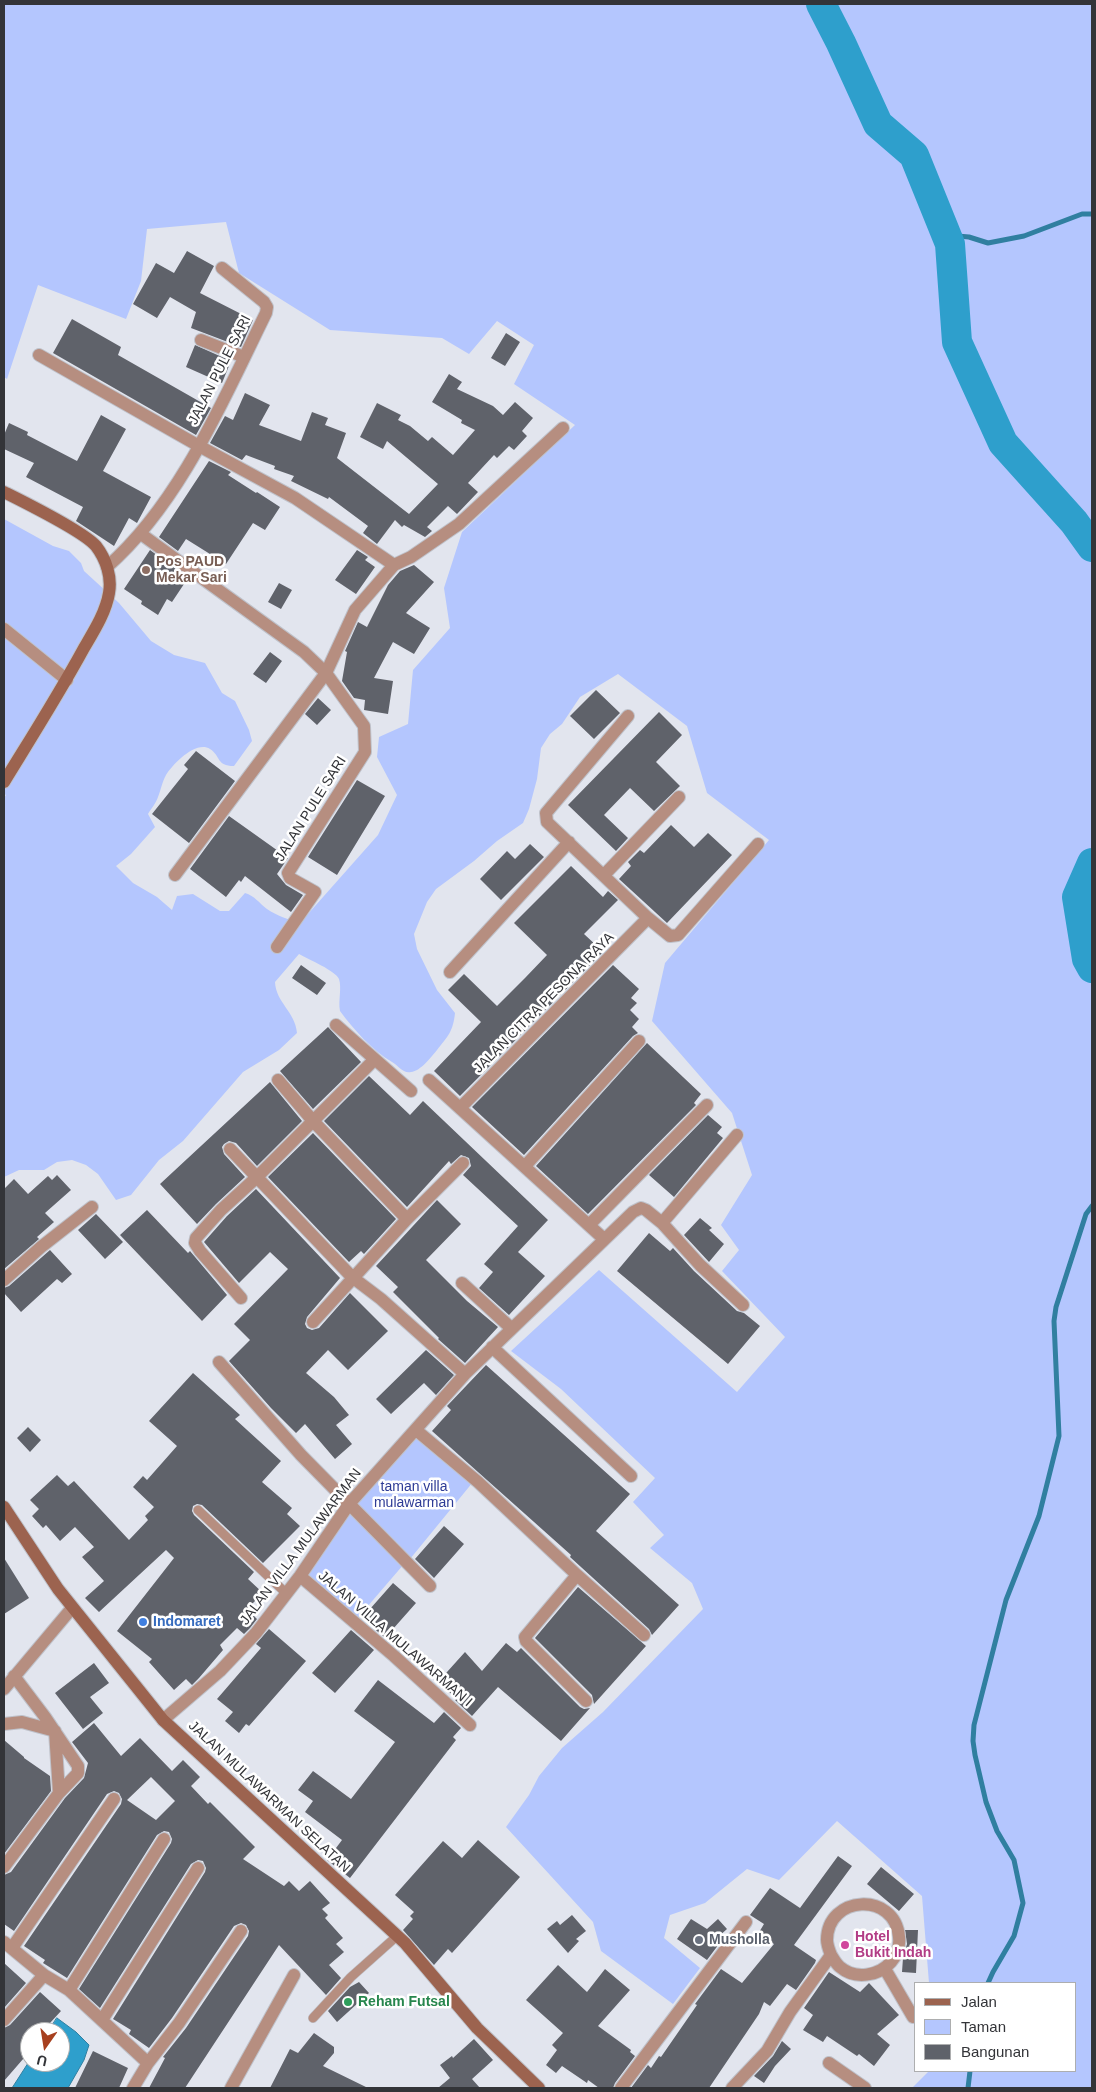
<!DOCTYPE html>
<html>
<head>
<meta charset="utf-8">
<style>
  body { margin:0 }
  #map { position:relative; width:1096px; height:2092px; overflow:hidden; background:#e2e5ee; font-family:Helvetica,sans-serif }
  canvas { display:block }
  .frame { position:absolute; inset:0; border:5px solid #333438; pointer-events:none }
  .legend { position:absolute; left:914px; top:1982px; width:162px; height:90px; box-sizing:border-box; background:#fff; border:1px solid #adaeaf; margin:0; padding:6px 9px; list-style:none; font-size:15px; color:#333438 }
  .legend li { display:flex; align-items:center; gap:10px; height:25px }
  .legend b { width:25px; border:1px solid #adaeaf }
  .north { position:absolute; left:20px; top:2022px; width:50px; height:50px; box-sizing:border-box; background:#fff; border:1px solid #adaeaf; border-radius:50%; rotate:193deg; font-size:14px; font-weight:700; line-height:20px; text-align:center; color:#333438 }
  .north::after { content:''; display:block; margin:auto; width:18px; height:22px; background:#a7401f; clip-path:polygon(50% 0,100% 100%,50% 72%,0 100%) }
</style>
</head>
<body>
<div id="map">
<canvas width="1096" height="2092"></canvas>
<div class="frame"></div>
<ul class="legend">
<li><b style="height:6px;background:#9c634f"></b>Jalan</li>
<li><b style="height:14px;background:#b4c6fe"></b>Taman</li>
<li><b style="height:14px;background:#5f626a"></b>Bangunan</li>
</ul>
<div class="north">U</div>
</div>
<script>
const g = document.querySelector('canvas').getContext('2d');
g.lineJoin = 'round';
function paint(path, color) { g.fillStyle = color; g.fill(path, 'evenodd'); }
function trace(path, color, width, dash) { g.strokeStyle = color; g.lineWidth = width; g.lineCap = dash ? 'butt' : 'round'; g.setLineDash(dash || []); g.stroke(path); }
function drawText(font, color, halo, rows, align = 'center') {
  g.font = font + ' Helvetica,sans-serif'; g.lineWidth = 5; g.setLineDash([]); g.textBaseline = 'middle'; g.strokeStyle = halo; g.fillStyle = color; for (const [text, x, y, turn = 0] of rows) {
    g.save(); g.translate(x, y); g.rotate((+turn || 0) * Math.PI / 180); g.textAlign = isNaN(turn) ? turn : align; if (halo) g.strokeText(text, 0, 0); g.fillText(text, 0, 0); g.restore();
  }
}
paint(new Path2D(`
  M4,4H1092V2088H912L929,2071H1075V1983H929L922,1896L837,1821L779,1880L747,1869L705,1903L670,1915L664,1938L700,1968L673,2004L601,1951L593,1922L506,1827L529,1795L539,1776L562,1748L603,1712L703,1609L692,1583L650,1548L664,1535L633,1502L655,1478L561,1389L511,1351L599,1270L737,1392L785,1337L722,1271L739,1250L721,1225L752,1175L732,1113L652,1021L665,963L769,840L707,793L687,726L618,674L580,697L562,724L550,734L541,748L537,779L529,809L523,823L497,841L474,861L436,889L427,902L414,934L417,949L437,990L455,1013C453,1032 448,1036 437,1050C431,1057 421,1071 411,1072C403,1074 398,1065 392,1062C372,1050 354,1030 340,1011C338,1001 342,988 339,979C336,971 308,959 299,954L275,982C276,1003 295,1011 297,1033L279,1050L243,1072L183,1141L159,1160L131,1195L116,1200L98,1174L86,1165L72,1160L57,1162L44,1170H19L4,1177V798L6,795L4,794V519L53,546L69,551L81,563L84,571L119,603L151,641L174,655L205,663L222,693L235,701L249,730L252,741L234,766C216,766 221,756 210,749C196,740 173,764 166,775C162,782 161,790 158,797C156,803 151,809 148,814L155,827L131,854L116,866L133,883L157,897L172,910L177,896L193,894L220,911H229L245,893C255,896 259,903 267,909C277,916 288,919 300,923L378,835L397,795L377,757L379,737L408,724L413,670L450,628L444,588L462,532L575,425L514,384L534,345L497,321L469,354L442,338L330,330L239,273L226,222L147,229L141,281L126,319L38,285L7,379L4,377Z
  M417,1435L473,1482L410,1559L353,1504Z
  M350,1509L404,1564L355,1621L301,1583Z`), '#b4c6fe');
const water = new Path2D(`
  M57,2018L76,2032L89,2045L84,2060L68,2088H12L30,2060V2062H60V2032H48Z`);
paint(water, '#2e9fcc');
trace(water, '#307fa0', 1);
trace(new Path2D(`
  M946,235L969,237L988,243L1024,236L1082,214H1092
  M988,1983L993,1972L1014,1936L1023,1903L1014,1860L997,1831L986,1802L975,1755L973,1741L974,1725L1006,1600L1039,1516L1059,1436L1054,1321L1056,1307L1086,1214L1092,1206
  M968,2088L970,2071`), '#307fa0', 5);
trace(new Path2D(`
  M821,4L841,43L878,124L914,155L950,244L957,342L1003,443L1074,522L1092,547
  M1092,863L1077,897L1087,959L1092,968`), '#2e9fcc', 30);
paint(new Path2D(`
  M187,251L214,266L200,293L253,320L241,347L191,328L196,312L170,297L157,318L133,304L156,263L174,273Z
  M72,319L121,347L118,355L211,408L196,435L53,353Z
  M506,333L520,342L505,366L491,358Z
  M195,345L231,361L222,383L186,367Z
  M449,374L462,382L457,389L493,406L503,415L515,402L533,418L522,431L527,436L514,450L509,446L497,458L494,455L468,483L478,492L457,514L448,506L427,527L432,531L425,537L404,525L402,527L395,520L377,544L363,533L368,526L329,497L328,499L291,481L294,476L274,469L275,466L246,455L242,460L210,443L225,416L233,420L245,393L270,405L259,425L301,441L312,412L328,418L325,425L346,433L337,458L409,514L438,484L387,441L383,449L360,437L377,403L401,415L398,420L410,426L428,441L432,437L453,455L475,430L461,423L462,420L432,402Z
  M101,415L126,429L103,471L151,497L137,523L129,518L114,546L76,521L83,507L26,477L34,463L4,449V435L9,423L28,432L27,435L77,461Z
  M209,461L231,472L228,475L256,493L257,492L280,507L265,530L253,523L226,564L186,539L178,551L159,537Z
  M150,550L188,578L172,602L167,599L158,615L141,604L142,601L124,589Z
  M357,550L368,557L365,560L375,567L356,594L335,580Z
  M414,565L434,582L406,613L430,628L414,654L393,642L374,678L393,681L388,714L364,710L365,700L354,698L342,681L347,652L345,651L358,622L367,627L388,585L400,571Z
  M279,583L292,590L281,609L268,602Z
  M270,652L282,661L266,683L253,674Z
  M596,690L620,713L594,739L570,716Z
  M318,698L331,710L317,725L305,714Z
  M659,712L682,735L656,762L680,786L654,811L630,788L604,815L628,838L616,851L568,805Z
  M196,751L235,781L189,843L152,814L188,769L184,765Z
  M357,780L385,796L337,875L308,857Z
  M229,816L288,858L277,874L286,885L303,895L291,912L245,876L241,882L239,880L226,897L190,869Z
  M671,825L694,847L708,833L732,855L667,923L619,879L631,866L628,862L640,850L644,853Z
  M530,844L544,857L501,900L480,879L507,851L515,859Z
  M571,866L603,897L608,891L618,900L584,934L598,947L597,949L602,953L460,1096L434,1071L481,1022L448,990L464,974L497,1006L525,978L547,955L514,923Z
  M301,965L326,983L317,995L292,978Z
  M613,965L639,989L631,998L637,1003L630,1010L639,1019L632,1027L638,1033L633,1036L524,1155L472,1107Z
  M328,1027L361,1062L313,1109L280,1071Z
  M647,1043L701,1094L694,1103L696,1105L588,1214L536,1166Z
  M369,1076L410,1115L423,1101L548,1220L518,1252L545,1276L509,1315L479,1288L493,1272L484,1264L518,1226L463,1175L471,1166L469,1158L461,1155L451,1164L449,1161L407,1207L324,1121Z
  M270,1082L302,1121L257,1166L236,1143L229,1141L224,1144L222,1147L224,1154L245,1177L216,1204L197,1224L160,1184Z
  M708,1115L722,1127L717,1133L723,1138L674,1197L649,1175Z
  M313,1133L396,1219L364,1254L361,1251L349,1262L268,1177Z
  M57,1175L71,1190L45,1213L54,1222L37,1237L39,1239L4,1269V1189L14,1179L28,1194L48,1176L52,1180Z
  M256,1189L340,1278L307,1317L305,1324L307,1328L312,1330L319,1328L350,1293L388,1331L348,1370L328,1350L306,1373L334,1397L349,1415L336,1425L352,1444L335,1459L305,1424L296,1433L271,1408L229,1361L250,1340L234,1324L288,1269L270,1252L239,1283L204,1242L227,1216Z
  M437,1200L461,1224L426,1260L467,1301L498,1327L465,1363L438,1339L439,1338L393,1292L398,1287L376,1266Z
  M147,1210L188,1253L190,1251L227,1295L202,1321L120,1235Z
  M96,1214L123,1242L105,1259L78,1230Z
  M700,1218L712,1228L709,1230L724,1244L709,1262L684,1235Z
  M649,1233L670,1251L673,1248L694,1271L737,1311L744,1313L760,1326L728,1364L617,1271Z
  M50,1250L72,1274L62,1283L57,1279L21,1312L4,1293V1288L9,1286Z
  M426,1350L454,1375L436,1395L424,1383L391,1414L376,1399Z
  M486,1365L630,1494L596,1531L679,1605L652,1635L649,1629L570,1557L571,1555L432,1431L451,1410L447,1406Z
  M193,1373L240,1415L235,1419L281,1461L262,1482L292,1508L287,1514L300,1526L263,1563L202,1505L197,1504L193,1506L192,1511L194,1515L254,1572L248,1579L263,1593L247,1609L257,1619L250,1628L244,1634L237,1628L220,1645L223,1650L199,1678L192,1685L186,1679L174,1690L149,1662L152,1659L117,1631L174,1558L166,1550L99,1612L85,1598L104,1581L82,1557L94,1547L75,1527L60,1541L46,1525L43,1528L32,1516L39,1509L30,1500L57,1475L68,1486L74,1481L129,1540L148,1520L145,1516L154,1507L133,1487L143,1476L147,1480L177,1446L149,1421Z
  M28,1427L41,1440L30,1452L17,1438Z
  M444,1526L464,1544L434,1578L415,1559Z
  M4,1558L29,1598L4,1614Z
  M393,1583L416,1603L385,1638L362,1618Z
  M578,1587L646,1646L594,1704L592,1695L535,1638Z
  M269,1629L306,1661L249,1726L246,1724L239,1733L225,1721L233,1712L217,1699L261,1648L256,1644Z
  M351,1630L374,1650L335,1693L312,1673Z
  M506,1643L517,1652L521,1648L580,1707L584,1709L590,1708L561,1741L498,1687L472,1716L455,1700L456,1698L438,1682L465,1652L482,1671Z
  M94,1663L109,1683L90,1697L103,1713L83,1729L55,1693Z
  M378,1680L434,1723L444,1712L461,1728L453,1737L456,1740L350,1878L327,1860L342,1840L305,1812L313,1801L298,1790L313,1771L351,1799L395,1742L354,1711Z
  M94,1723L121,1756L140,1738L172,1771L183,1760L200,1777L191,1786L208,1804L210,1802L255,1847L243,1859L284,1886L289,1881L299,1891L310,1881L330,1903L322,1909L328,1915L325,1918L343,1938L336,1944L344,1952L329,1965L341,1978L326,1995L279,1945L185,2088H149L165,2058L163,2057L186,2028L248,1936L249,1931L246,1925L241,1923L234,1926L172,2018L149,2048L129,2034L131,2030L113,2019L205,1872L206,1868L203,1861L198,1860L191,1864L100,2008L79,1989L171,1843L172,1839L169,1832L164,1831L157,1835L67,1978L43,1963L45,1960L24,1946L121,1804L122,1799L119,1793L114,1791L107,1794L14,1931L4,1924V1875L11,1872L65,1798L84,1778L88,1763L72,1742ZM151,1777L175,1801L156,1820L127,1800Z
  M4,1740L24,1757V1758L50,1776L51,1791L4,1854Z
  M478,1840L520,1877L452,1953L448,1949L434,1965L403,1930L413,1919L410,1916L414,1912L395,1895L443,1841L462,1858Z
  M838,1856L852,1866L794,1945L816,1960L815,1963L796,1990L787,1984L770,2006L764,2002L759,2014L709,2088H631L648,2065L651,2068L659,2056L661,2057L697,2005L695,2004L721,1969L742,1983L774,1944L758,1934L764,1924L750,1915L770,1888L800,1908Z
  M881,1867L914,1894L899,1911L867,1884Z
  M572,1915L586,1931L576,1939L579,1941L568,1953L547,1929L557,1921L560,1925Z
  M691,1919L707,1929L718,1919L727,1929L718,1937L722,1940L707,1960L677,1939Z
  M905,1930H918L916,1973L902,1972L903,1958L907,1944Z
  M4,1963L26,1983L4,2008Z
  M558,1965L587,1992L605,1969L630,1990L598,2026L631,2050L630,2052L635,2056L615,2083L613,2088H599L588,2080L587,2083L562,2066L556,2073L546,2065L557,2050L552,2045L563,2033L526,2000Z
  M829,1972L860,1992L869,1983L899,2015L877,2034L890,2045L874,2066L859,2054L857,2056L827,2036L823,2042L803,2030L813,2015L804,2008Z
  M359,1982L369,1993L337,2022L328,2011L350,1987Z
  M40,1992L61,2011L50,2023L51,2025L45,2032H30V2051L4,2081V2028L10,2025Z
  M314,2033L334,2047V2053L323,2066L368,2088H270L290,2049L298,2053Z
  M474,2039L493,2060L472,2079L480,2088H438L450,2078L440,2065L452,2056L453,2058Z
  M782,2041L791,2049L775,2066L764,2083L754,2076L773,2056Z
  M93,2051L128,2068L119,2088H75Z`), '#5f626a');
const lane = new Path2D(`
  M198,1510L287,1594
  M313,2018L351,1977L397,1936`);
const street = new Path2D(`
  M201,340L244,357
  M39,355L199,446L295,498L394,565L411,557L459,524L563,428
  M141,534L304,652L326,673L364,726L365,752L288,873L290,878L315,892L277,947
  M107,567C181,502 223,400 266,313L267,307L264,302L222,268
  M4,629L67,680
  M175,875L326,673L355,610L394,565
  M604,875L679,797
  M648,918L670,936L678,935L758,844
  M450,972L569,842
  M336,1025L411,1091
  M278,1080L313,1121L407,1219
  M429,1080L604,1239
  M460,1108L648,918L547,822L546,813L628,716
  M230,1149L352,1277L381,1299L465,1374
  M525,1166L639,1041
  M662,1223L700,1265L743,1305
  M589,1225L707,1105
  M4,1280L41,1247L92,1207
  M462,1283L511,1328
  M241,1298L200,1251L195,1243L196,1238L221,1210L256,1178L374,1060
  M313,1322L407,1219L463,1163
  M492,1347L631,1476
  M219,1362L301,1455L430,1586
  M416,1430L478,1482L577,1575L644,1635
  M577,1575L525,1637L526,1641L586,1701
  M300,1576L394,1656L470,1725
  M14,1676L45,1717L78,1766V1773L59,1793
  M4,1689L72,1608
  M163,1720L220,1671L256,1633L300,1576L349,1504L465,1374L633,1212L641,1208L646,1210L662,1223L737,1135
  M4,1724L22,1722L55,1731
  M4,1867L59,1793L55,1731
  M4,1942L44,1975L69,1990L148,2063
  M12,1948L114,1799
  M885,1969L913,2017
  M69,1990L164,1839
  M4,2020L44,1975
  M102,2020L198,1868
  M829,2063L865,2088
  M133,2088L148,2063L179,2023L241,1931
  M231,2088L294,1975
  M621,2088L746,1922
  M732,2088L767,2051L790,2012L831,1955C829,1950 827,1944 827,1940C827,1895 895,1891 899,1937C900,1946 897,1955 891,1962C879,1976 855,1980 840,1967C836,1964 833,1958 831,1955`);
const secondary = new Path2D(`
  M4,492C24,502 83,531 96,546C106,559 112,577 109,593C106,612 94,631 84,648C59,694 31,738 4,782
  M4,1507L58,1589L163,1720L405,1943L477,2028L539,2088`);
trace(lane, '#bfc2ca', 10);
trace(street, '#bfc2ca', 14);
trace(secondary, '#bfc2ca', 14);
trace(lane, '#b68e80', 9);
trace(street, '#b68e80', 12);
trace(secondary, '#9c634f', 12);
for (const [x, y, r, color] of [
  [146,570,5,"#8d6e63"],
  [143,1622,5,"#3f7fe0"],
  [699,1940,5,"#6b7280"],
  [845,1945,5,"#d1479c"],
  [348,2002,5,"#2e9e5b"]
]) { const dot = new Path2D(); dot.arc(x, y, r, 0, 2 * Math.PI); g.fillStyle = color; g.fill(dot); trace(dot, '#fff', 2); }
drawText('14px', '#333438', '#fff', [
  ["JALAN PULE SARI",220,370,-63],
  ["JALAN PULE SARI",311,809,-58],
  ["JALAN CITRA PESONA RAYA",544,1003,-45],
  ["JALAN VILLA MULAWARMAN",301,1547,-53],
  ["JALAN VILLA MULAWARMAN I",395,1639,41],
  ["JALAN MULAWARMAN SELATAN",269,1797,43]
]);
drawText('bold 14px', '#785e54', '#fff', [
  ["Pos PAUD",156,562],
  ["Mekar Sari",156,578]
], 'left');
drawText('14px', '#2d3b95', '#fff', [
  ["taman villa",414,1487],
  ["mulawarman",414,1503]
]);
drawText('bold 14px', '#366cbe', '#fff', [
  ["Indomaret",153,1622]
], 'left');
drawText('bold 14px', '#b23c85', '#fff', [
  ["Hotel",855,1937],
  ["Bukit Indah",855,1953]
], 'left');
drawText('bold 14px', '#5b616d', '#fff', [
  ["Musholla",709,1940]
], 'left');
drawText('bold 14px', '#27864d', '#fff', [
  ["Reham Futsal",358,2002]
], 'left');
</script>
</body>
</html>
